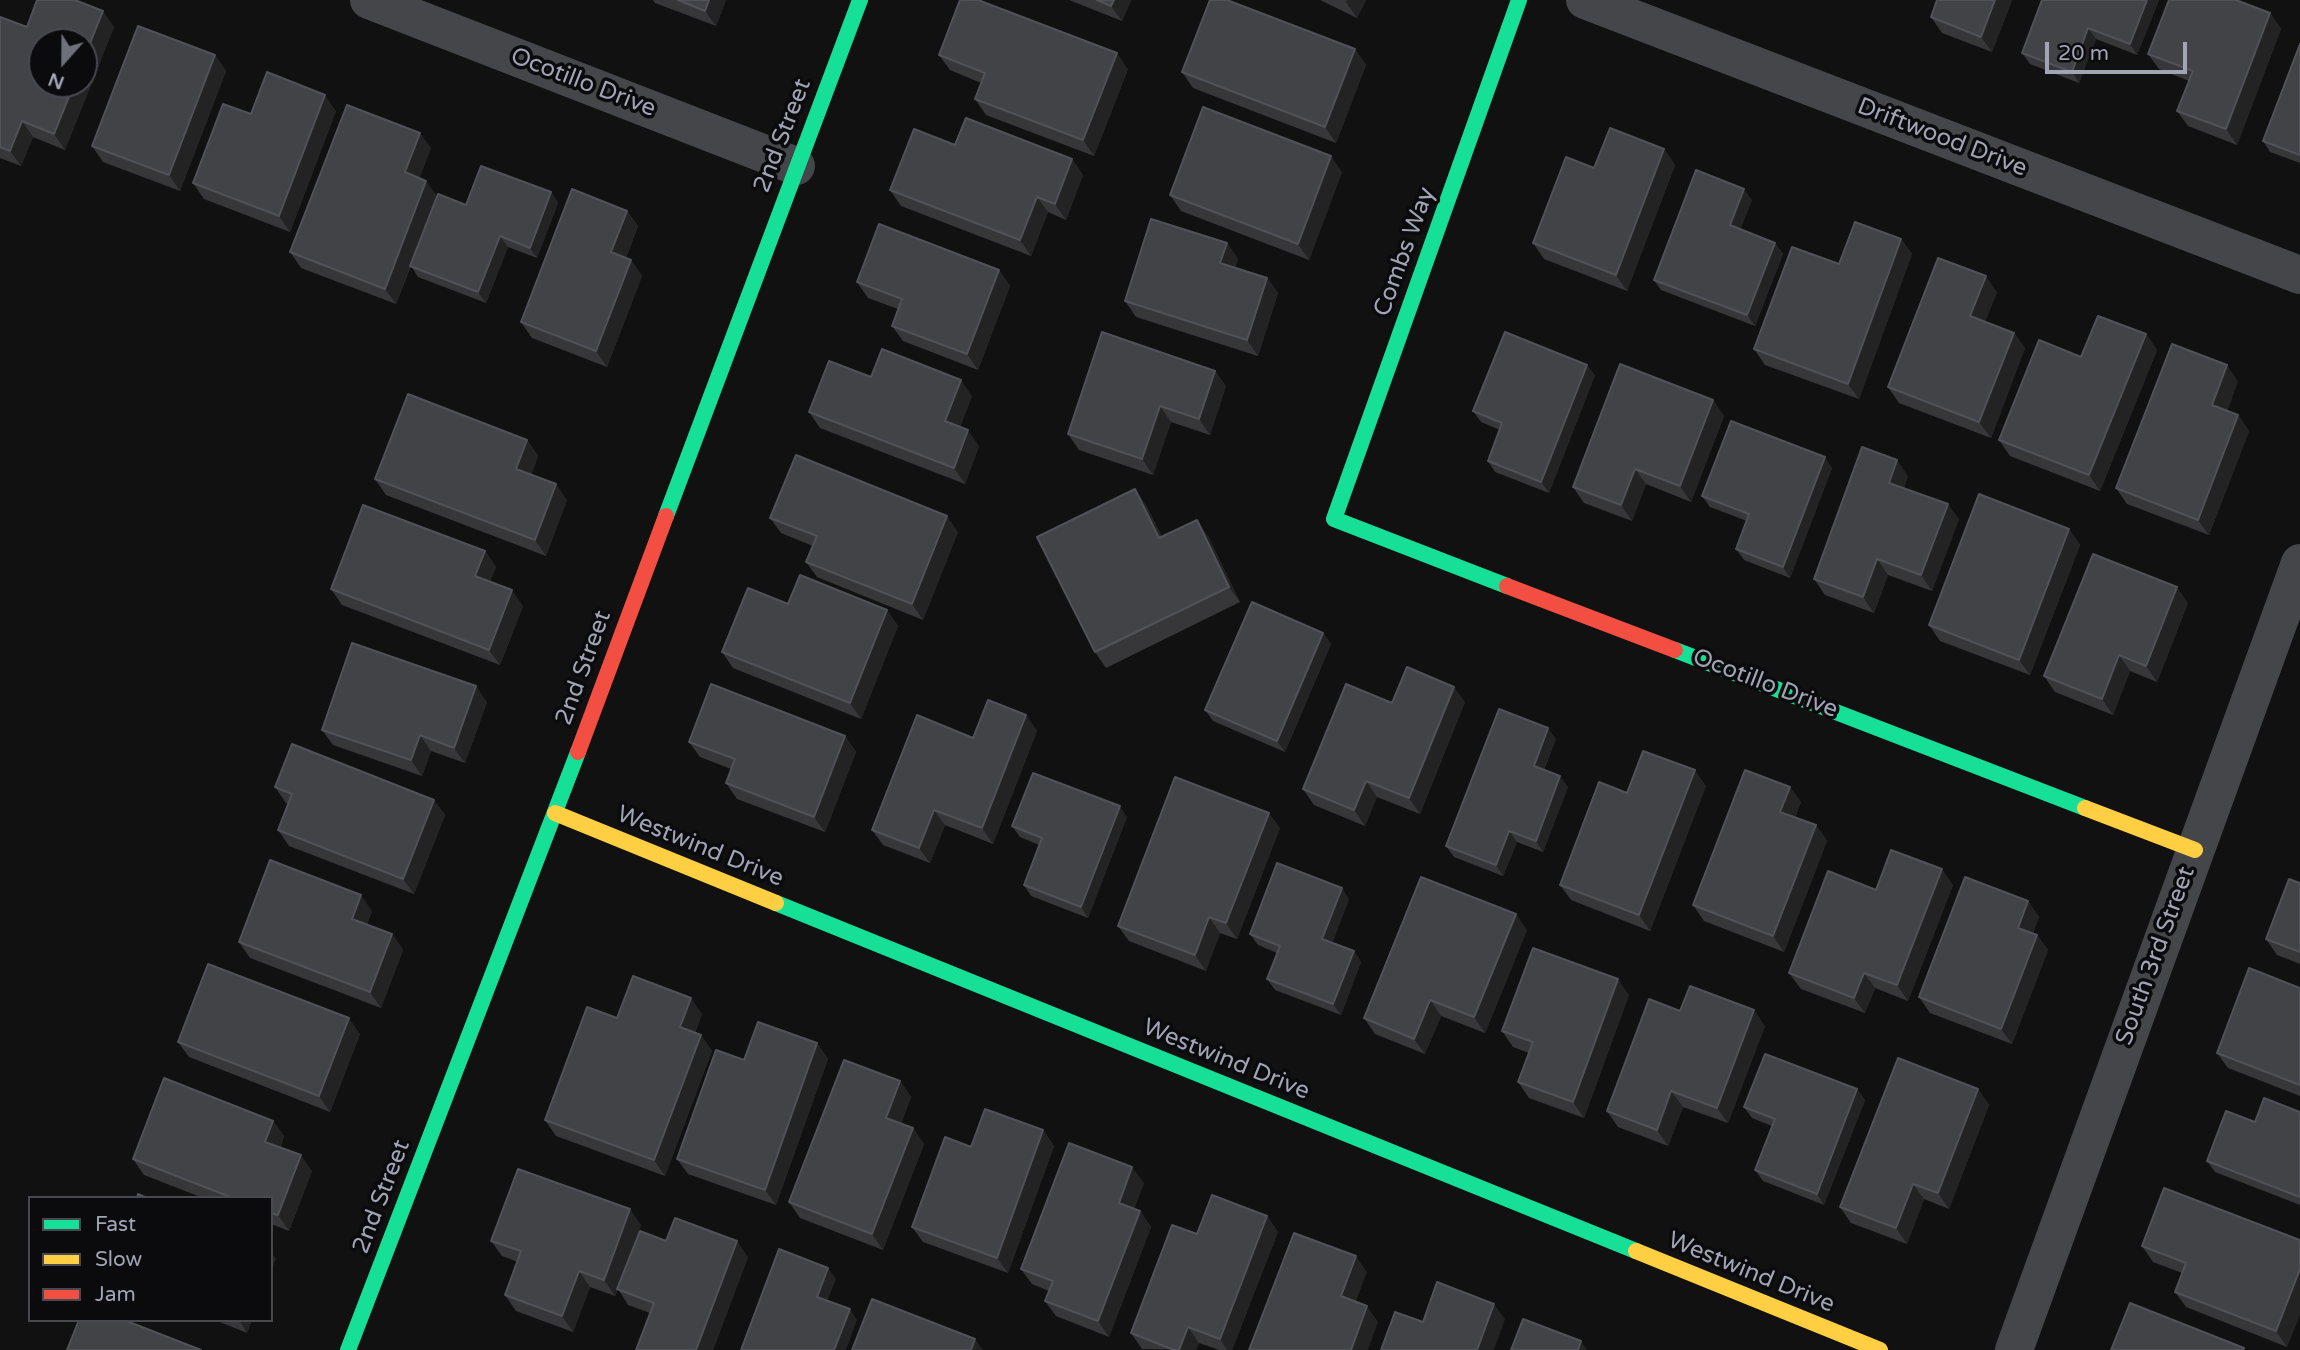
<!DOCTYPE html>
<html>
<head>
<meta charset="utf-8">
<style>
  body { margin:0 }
  #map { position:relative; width:2300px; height:1350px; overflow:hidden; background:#111; font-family:"Varela Round",sans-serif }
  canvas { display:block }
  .legend { position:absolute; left:28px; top:1196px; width:245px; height:126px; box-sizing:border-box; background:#0b0b0d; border:2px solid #474850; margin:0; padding:9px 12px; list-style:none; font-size:21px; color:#a0a4b4 }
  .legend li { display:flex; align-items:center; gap:14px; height:35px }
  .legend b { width:35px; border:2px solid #474850 }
  .north { position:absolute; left:28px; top:28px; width:70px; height:70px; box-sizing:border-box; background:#0b0b0d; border:2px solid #474850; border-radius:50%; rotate:201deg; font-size:19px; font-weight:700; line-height:28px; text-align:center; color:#a0a4b4 }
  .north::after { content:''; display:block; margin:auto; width:24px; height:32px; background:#6e717b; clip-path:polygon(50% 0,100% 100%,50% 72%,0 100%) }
  .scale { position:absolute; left:2045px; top:42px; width:142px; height:32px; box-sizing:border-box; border:4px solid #a0a4b4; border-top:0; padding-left:9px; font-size:21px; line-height:24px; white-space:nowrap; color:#a0a4b4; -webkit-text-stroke:5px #0b0b0d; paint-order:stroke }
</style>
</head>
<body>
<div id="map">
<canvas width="2300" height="1350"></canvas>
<ul class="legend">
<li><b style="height:9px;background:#16e098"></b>Fast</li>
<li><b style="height:9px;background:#ffcf43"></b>Slow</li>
<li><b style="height:9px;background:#f24e42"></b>Jam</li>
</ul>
<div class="north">N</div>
<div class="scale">20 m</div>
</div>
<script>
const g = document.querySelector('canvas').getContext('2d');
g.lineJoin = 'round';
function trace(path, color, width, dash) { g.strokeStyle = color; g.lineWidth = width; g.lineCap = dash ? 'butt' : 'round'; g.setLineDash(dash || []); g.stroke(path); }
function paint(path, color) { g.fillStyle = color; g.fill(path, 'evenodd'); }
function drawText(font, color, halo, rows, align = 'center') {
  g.font = font + ' "Varela Round",sans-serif'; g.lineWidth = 7; g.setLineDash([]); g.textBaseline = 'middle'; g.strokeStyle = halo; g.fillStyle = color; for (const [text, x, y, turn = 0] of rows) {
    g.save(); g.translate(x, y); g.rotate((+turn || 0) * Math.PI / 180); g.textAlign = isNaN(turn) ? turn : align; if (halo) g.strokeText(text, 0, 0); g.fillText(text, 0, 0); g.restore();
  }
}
trace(new Path2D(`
  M369,0L796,166
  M1585,0L2300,275
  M2014,1350L2300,563`), '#45464a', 38);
trace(new Path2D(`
  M666,516L860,0
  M1507,586L1334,519L1519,0
  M1675,650L2085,808
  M776,903L1636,1251
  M348,1350L578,752`), '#16e098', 16);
trace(new Path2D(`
  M2085,808L2195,850
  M555,813L776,903
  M1636,1251L1880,1350`), '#ffcf43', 16);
trace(new Path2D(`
  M1507,586L1675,650
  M578,752L666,516`), '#f24e42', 16);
paint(new Path2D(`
  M653,0H726L716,26L655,3Z
  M1069,0H1131L1122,21Z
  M1320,0H1366L1357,18Z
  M1937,0H2012L1992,52L1942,33L1931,17Z
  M2159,0L2137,55L2096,39L2079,83L2030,64L2022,53Z
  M2270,13L2281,29L2237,145L2188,126L2177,111L2189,81L2159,69L2148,54Z
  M0,17L27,27H114L65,150L33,137L21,166L0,158Z
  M2300,44V163L2270,152L2263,141Z
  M1355,49L1366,65L1336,143L1193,88L1182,72Z
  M215,55L226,71L180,191L103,162L92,146Z
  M939,55L1128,69L1094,156L986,115L975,99L981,83L950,70Z
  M336,111L290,232L204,199L193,183L251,114Z
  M955,145L1072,159L1083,175L1066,220L1048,212L1031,256L901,206L890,190Z
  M431,148L419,178L437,196L466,205L551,192L558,203L537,258L508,247L486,303L418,277L411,266L396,304L301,268L290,252Z
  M1664,149L1675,165L1627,291L1544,259L1533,243L1594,168Z
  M1342,172L1309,260L1181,211L1170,195Z
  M1752,200L1740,229L1775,243L1783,254L1755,326L1661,290L1654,280Z
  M627,211L638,226L626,258L631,260L642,276L607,367L532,338L521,322Z
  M1901,239L1912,254L1859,399L1765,365L1754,349L1839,264Z
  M1227,243L1238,259L1235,268L1267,278L1278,293L1258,356L1136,317L1125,301Z
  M999,270L1010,286L978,370L903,341L892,326L898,309L868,298L857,282Z
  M1997,292L1985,322L2014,333L2025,348L1991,438L1899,403L1888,387Z
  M2146,334L2157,350L2100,491L2010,456L1999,440L2081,357Z
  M1215,371L1226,386L1210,435L1171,422L1153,475L1079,450L1068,434Z
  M1595,375L1549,493L1495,472L1488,461L1500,430L1481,422L1473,411Z
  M871,377L972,396L960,427L979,446L965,484L820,428L809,412Z
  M2238,381L2227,411L2238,415L2249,431L2209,535L2127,504L2116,488Z
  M1713,400L1724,416L1691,502L1646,484L1632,521L1584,503L1573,487Z
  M527,440L538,456L531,475L567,500L546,556L386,495L375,479Z
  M1832,468L1790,578L1744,560L1736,549L1747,521L1710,507L1702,496Z
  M1908,476L1904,488L1959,519L1932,591L1888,575L1874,613L1825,595L1814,579Z
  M1146,505L1162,537L1208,536L1240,602L1106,668L1095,652Z
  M770,518L958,532L923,620L817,577L806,562L813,546L781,533Z
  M2069,529L2080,545L2030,675L1940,641L1929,625Z
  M485,551L496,567L490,582L523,606L500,665L342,605L331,589Z
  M2188,603L2157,682L2130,671L2113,715L2055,692L2044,676Z
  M887,610L898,626L861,719L733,668L722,652Z
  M1323,633L1331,644L1285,752L1213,721L1205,710Z
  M487,702L465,763L431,751L422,776L333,745L322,730Z
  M1465,702L1420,814L1377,797L1365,826L1314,805L1303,789L1392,703Z
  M1026,715L1037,731L993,844L945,825L930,863L883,845L872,830L973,738Z
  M845,736L856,752L825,832L737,799L726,783L731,769L700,757L689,742Z
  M1556,739L1544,770L1568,787L1543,852L1517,842L1503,876L1454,857L1446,846Z
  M1706,786L1650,931L1571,900L1560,885L1627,793Z
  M275,787L434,800L445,815L414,894L289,846L278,830L288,804L286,803Z
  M1790,787L1801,802L1795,817L1816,825L1827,841L1784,952L1704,921L1693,905Z
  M1127,817L1088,918L1031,896L1024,885L1039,845L1020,837L1012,826Z
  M1280,828L1237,939L1220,933L1206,971L1129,941L1118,926Z
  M2300,883V964L2277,955L2266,939Z
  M1953,885L1908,1001L1875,988L1865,1013L1801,989L1789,973L1876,890Z
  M1349,899L1332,943L1354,951L1361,962L1341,1015L1275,990L1267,979L1277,953L1258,945L1250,934Z
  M2028,901L2039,917L2033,933L2037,935L2048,950L2012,1044L1930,1013L1919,997Z
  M372,911L367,925L392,934L403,950L381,1008L250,958L239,942Z
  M1527,930L1485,1033L1441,1016L1425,1054L1375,1034L1364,1018Z
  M2300,988V1096L2228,1068L2217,1053Z
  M1629,995L1584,1118L1529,1098L1518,1082L1529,1053L1513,1047L1502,1031Z
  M702,1014L695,1033L701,1035L712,1051L665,1176L556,1136L545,1120L617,1018Z
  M1765,1026L1728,1123L1683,1107L1668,1146L1618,1127L1607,1111Z
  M360,1034L330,1112L189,1057L178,1042Z
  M817,1043L828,1059L776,1205L688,1174L677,1159L744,1060Z
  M900,1081L911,1097L901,1124L913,1128L924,1144L883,1250L800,1218L789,1202Z
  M1857,1089L1865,1100L1824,1205L1763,1181L1755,1170L1772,1126L1752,1118L1744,1107Z
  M1978,1089L1989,1105L1949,1209L1924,1199L1907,1244L1851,1223L1840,1207Z
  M2300,1112V1205L2215,1172L2207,1161L2255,1122Z
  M273,1121L284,1136L280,1148L312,1171L289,1231L271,1224V1198H203L144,1175L133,1159Z
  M1043,1130L1054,1146L1008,1273L923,1242L912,1227L971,1147Z
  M1144,1183L1134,1209L1140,1211L1151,1227L1109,1337L1056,1316L1045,1301L1049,1291L1032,1284L1021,1269Z
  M1267,1216L1278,1232L1232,1350H1219L1199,1343L1196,1350L1142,1349L1131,1333L1197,1234Z
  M641,1225L628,1261L666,1241L748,1257L713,1350H636L650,1313L628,1305L618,1289L615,1296L590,1287L573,1332L516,1311L505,1295L518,1262L502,1256L491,1241Z
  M2300,1240V1314L2287,1347L2186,1307L2175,1292L2182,1273L2153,1262L2142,1246Z
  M215,1320H252L247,1333Z`), '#37373a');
paint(new Path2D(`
  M709,0H726L716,26L705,11Z
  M1114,0H1131L1122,21L1111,6Z
  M1347,0H1366L1357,18L1346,2Z
  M1995,0H2012L1992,52L1981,37Z
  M2147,0H2159L2137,55L2130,44Z
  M103,11L114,27L65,150L54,134L74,84H84V58Z
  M2270,13L2281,29L2237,145L2226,129Z
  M2088,28L2096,39L2079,83L2072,72Z
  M1355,49L1366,65L1336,143L1325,127Z
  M1117,53L1128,69L1094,156L1083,140Z
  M215,55L226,71L180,191L169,175Z
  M325,95L336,111L290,232L279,216Z
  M22,121L33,137L21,166L10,151Z
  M420,133L431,148L416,188L405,172Z
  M1664,149L1675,165L1627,291L1616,275Z
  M1331,156L1342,172L1309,260L1298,244Z
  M1072,159L1083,175L1066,220L1055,204Z
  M426,181L437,196L396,304L385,289Z
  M1744,189L1752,200L1738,236L1730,225Z
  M551,192L558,203L537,258L530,248Z
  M1037,197L1048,212L1031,256L1020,240Z
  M627,211L638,226L622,268L611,252Z
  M500,236L508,247L486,303L478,292Z
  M1901,239L1912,254L1859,399L1848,384Z
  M1227,243L1238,259L1231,279L1220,263Z
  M1775,243L1783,254L1755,326L1747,315Z
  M631,260L642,276L607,367L596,351Z
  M999,270L1010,286L978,370L967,354Z
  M1986,276L1997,292L1981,332L1970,316Z
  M1267,278L1278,293L1258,356L1247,340Z
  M2014,333L2025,348L1991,438L1979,422Z
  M2146,334L2157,350L2100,491L2089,475Z
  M1587,365L1595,375L1549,493L1541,482Z
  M2227,365L2238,381L2223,421L2212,405Z
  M1215,371L1226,386L1210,435L1199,419Z
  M961,380L972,396L956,437L945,421Z
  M1713,400L1724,416L1691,502L1680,486Z
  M1160,406L1171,422L1153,475L1142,459Z
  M2238,415L2249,431L2209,535L2198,520Z
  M968,430L979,446L965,484L954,468Z
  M527,440L538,456L527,485L516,469Z
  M1825,457L1832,468L1790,578L1783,567Z
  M1897,460L1908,476L1900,499L1889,483Z
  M1635,469L1646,484L1632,521L1621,505Z
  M556,484L567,500L546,556L535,540Z
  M1135,489L1146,505L1170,554L1159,538Z
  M1948,504L1959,519L1932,591L1921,575Z
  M947,516L958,532L923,620L912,604Z
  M1197,520L1208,536L1240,602L1229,587Z
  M2069,529L2080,545L2030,675L2019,660Z
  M485,551L496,567L486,592L475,576Z
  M1877,559L1888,575L1874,613L1863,597Z
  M2177,587L2188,603L2157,682L2146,666Z
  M512,590L523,606L500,665L489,650Z
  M887,610L898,626L861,719L850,703Z
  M1323,633L1331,644L1285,752L1277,741Z
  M2119,655L2130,671L2113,715L2102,699Z
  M476,686L487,702L465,763L454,748Z
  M1454,687L1465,702L1420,814L1409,798Z
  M1026,715L1037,731L993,844L982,828Z
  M1548,728L1556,739L1541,777L1534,766Z
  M420,735L431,751L422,776L411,760Z
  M845,736L856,752L825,832L814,817Z
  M1695,770L1706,786L1650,931L1639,915Z
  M1560,776L1568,787L1543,852L1536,841Z
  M1366,781L1377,797L1365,826L1354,810Z
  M1790,787L1801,802L1791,827L1780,812Z
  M434,800L445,815L414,894L403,879Z
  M1120,806L1127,817L1088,918L1081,907Z
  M934,810L945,825L930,863L919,848Z
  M1269,813L1280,828L1237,939L1226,923Z
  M1816,825L1827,841L1784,952L1773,936Z
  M1509,831L1517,842L1503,876L1496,865Z
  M1942,869L1953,885L1908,1001L1897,985Z
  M1342,888L1349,899L1330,950L1322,939Z
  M361,895L372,911L363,935L352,919Z
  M2028,901L2039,917L2029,943L2018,928Z
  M1516,914L1527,930L1485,1033L1474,1017Z
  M1209,917L1220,933L1206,971L1195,955Z
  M392,934L403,950L381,1008L370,992Z
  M2037,935L2048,950L2012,1044L2001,1029Z
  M1354,951L1361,962L1341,1015L1333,1004Z
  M1864,973L1875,988L1865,1013L1854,998Z
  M1618,979L1629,995L1584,1118L1573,1102Z
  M691,998L702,1014L691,1043L680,1027Z
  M1430,1000L1441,1016L1425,1054L1414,1039Z
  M1754,1010L1765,1026L1728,1123L1717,1108Z
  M349,1018L360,1034L330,1112L319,1096Z
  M701,1035L712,1051L665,1176L654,1160Z
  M817,1043L828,1059L776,1205L765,1190Z
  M900,1081L911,1097L897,1134L886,1118Z
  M1857,1089L1865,1100L1824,1205L1817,1194Z
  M1978,1089L1989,1105L1949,1209L1938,1193Z
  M1671,1091L1683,1107L1668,1146L1657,1130Z
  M273,1121L284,1136L276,1158L265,1142Z
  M913,1128L924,1144L883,1250L872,1234Z
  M1043,1130L1054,1146L1008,1273L997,1258Z
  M301,1155L312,1171L289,1231L278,1215Z
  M1132,1167L1144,1183L1130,1219L1119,1203Z
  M1913,1184L1924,1199L1907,1244L1896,1228Z
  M630,1209L641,1225L615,1296L604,1280Z
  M1140,1211L1151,1227L1109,1337L1098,1321Z
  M1267,1216L1278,1232L1232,1350H1227L1220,1339Z
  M737,1241L748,1257L713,1350H696Z
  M271,1252L276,1259L271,1271Z
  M1356,1256L1367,1272L1352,1312L1341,1296Z
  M828,1268L836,1279L825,1307L817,1297Z
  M2300,1269V1314L2287,1347L2276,1331Z
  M579,1271L590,1287L573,1332L562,1316Z
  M1494,1304L1505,1319L1494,1350H1477Z
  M1367,1306L1378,1322L1368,1350H1351Z
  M850,1309L857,1320L846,1350H834Z
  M239,1320H252L247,1333Z
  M1188,1327L1199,1343L1196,1350H1179Z
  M975,1339L983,1350H971Z
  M1581,1341L1587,1350H1578Z`), '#232324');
const building = new Path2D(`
  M37,0H75L103,11L84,58V42H42V84H74L54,134L22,121L10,151L0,147V17L27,27Z
  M678,0H709L705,11Z
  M960,0H978L1117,53L1083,140L975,99L985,73L939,55Z
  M1097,0H1114L1111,6Z
  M1210,0H1227L1355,49L1325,127L1182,72Z
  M1937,0H1995L1981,37L1931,17Z
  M2042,0H2147L2130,44L2088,28L2072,72L2022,53Z
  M2169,0H2236L2270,13L2226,129L2177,111L2193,71L2148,54Z
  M138,26L215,55L169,175L92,146Z
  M2300,44V155L2263,141Z
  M267,72L325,95L279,216L193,183L223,104L251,114Z
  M347,105L420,133L405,172L426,181L385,289L290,252Z
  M1203,107L1331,156L1298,244L1170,195Z
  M966,118L1072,159L1055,204L1037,197L1020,240L890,190L914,129L955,145Z
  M1610,128L1664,149L1616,275L1533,243L1566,157L1594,168Z
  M481,166L551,192L530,248L500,236L478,292L410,266L438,194L466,205Z
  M1696,170L1744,189L1730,225L1775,243L1747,315L1654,280Z
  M572,189L627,211L611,252L631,260L596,351L521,322Z
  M1151,219L1227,243L1220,263L1267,278L1247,340L1125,301Z
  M1855,222L1901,239L1848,384L1754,349L1792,247L1839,264Z
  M879,224L999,270L967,354L892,326L902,299L857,282Z
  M1938,258L1986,276L1970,316L2014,333L1979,422L1888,387Z
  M2098,316L2146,334L2089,475L1999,440L2039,340L2081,357Z
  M1102,332L1215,371L1199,419L1160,406L1142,459L1068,434Z
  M1505,332L1587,365L1541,482L1488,461L1502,423L1473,411Z
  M2172,344L2227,365L2212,405L2238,415L2198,520L2116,488Z
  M882,349L961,380L945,421L968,430L954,468L809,412L829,361L871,377Z
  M1620,364L1713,400L1680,486L1635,469L1621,505L1573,487Z
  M408,394L527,440L516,469L556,484L535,540L375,479Z
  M1731,421L1825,457L1783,567L1736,549L1749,514L1702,496Z
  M1862,447L1897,460L1889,483L1948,504L1921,575L1877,559L1863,597L1814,579Z
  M796,455L947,516L912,604L806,562L817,536L770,518Z
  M1135,489L1159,538L1197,520L1229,587L1095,652L1037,537Z
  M1979,494L2069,529L2019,660L1929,625Z
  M363,505L485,551L475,576L512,590L489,650L331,589Z
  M2093,554L2177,587L2146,666L2119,655L2102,699L2044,676Z
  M800,575L887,610L850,703L722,652L748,588L788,604Z
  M1252,602L1323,633L1277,741L1205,710Z
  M352,643L476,686L454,748L420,735L411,760L322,730Z
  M1407,667L1454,687L1409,798L1366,781L1354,810L1303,789L1346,684L1392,703Z
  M711,684L845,736L814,817L726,783L735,759L689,742Z
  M988,700L1026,715L982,828L934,810L919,848L872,830L917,715L973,738Z
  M1499,709L1548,728L1534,766L1560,776L1536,841L1509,831L1496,865L1446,846Z
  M292,744L434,800L403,879L278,830L292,794L275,787Z
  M1643,751L1695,770L1639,915L1560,885L1599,782L1627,793Z
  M1745,770L1790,787L1780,812L1816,825L1773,936L1693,905Z
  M1033,773L1120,806L1081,907L1024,885L1042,838L1012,826Z
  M1175,777L1269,813L1226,923L1209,917L1195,955L1118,926Z
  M1891,850L1942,869L1897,985L1864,973L1854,998L1789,973L1828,871L1876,890Z
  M270,860L361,895L352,919L392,934L370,992L239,942Z
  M1277,863L1342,888L1322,939L1354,951L1333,1004L1267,979L1280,946L1250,934Z
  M1421,877L1516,914L1474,1017L1430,1000L1414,1039L1364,1018Z
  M1965,877L2028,901L2018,928L2037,935L2001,1029L1919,997Z
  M2289,879L2300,883V952L2266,939Z
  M1533,948L1618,979L1573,1102L1518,1082L1533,1042L1502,1031Z
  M208,964L349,1018L319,1096L178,1042Z
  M2249,968L2300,988V1085L2217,1053Z
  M633,976L691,998L680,1027L701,1035L654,1160L545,1120L587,1007L617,1018Z
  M1690,986L1754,1010L1717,1108L1671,1091L1657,1130L1607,1111L1649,999L1680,1011Z
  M758,1022L817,1043L765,1190L677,1159L716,1050L744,1060Z
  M1765,1054L1857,1089L1817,1194L1755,1170L1775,1119L1744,1107Z
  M1898,1058L1978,1089L1938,1193L1913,1184L1896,1228L1840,1207Z
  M844,1060L900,1081L886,1118L913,1128L872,1234L789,1202Z
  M164,1078L273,1121L265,1142L301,1155L278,1215L271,1213V1198H233L133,1159Z
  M2264,1098L2300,1112V1197L2207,1161L2226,1111L2255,1122Z
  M985,1109L1043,1130L997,1258L912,1227L945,1137L971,1147Z
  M1069,1143L1132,1167L1119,1203L1140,1211L1098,1321L1045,1301L1053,1281L1021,1269Z
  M518,1169L630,1209L604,1280L579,1271L562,1316L505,1295L521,1251L491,1241Z
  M2164,1188L2300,1240V1269L2276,1331L2175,1292L2186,1263L2142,1246Z
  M138,1194L147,1198H137Z
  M1212,1195L1267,1216L1220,1339L1188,1327L1179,1350H1174L1131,1333L1172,1225L1197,1234Z
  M675,1218L737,1241L696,1350H636L654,1303L617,1289L640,1231L666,1241Z
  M1294,1233L1356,1256L1341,1296L1367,1306L1351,1350H1249Z
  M779,1249L828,1268L817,1297L850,1309L834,1350H741Z
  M1437,1282L1494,1304L1477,1350H1381L1395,1312L1423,1322Z
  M872,1299L975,1339L971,1350H852Z
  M2130,1303L2244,1348L2243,1350H2111Z
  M1523,1319L1581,1341L1578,1350H1511Z
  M79,1320H124L201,1350H67Z`);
paint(building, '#424347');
trace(building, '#515258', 2);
drawText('24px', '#a0a4b4', '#0b0b0d', [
  ["Ocotillo Drive",583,83,21],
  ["2nd Street",783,136,-69],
  ["Driftwood Drive",1942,138,21],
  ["Combs Way",1405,252,-70],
  ["2nd Street",584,668,-70],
  ["Ocotillo Drive",1765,684,21],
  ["Westwind Drive",700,847,22],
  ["South 3rd Street",2156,956,-70],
  ["Westwind Drive",1226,1060,22],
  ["2nd Street",382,1197,-69],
  ["Westwind Drive",1751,1273,22]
]);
</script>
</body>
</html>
